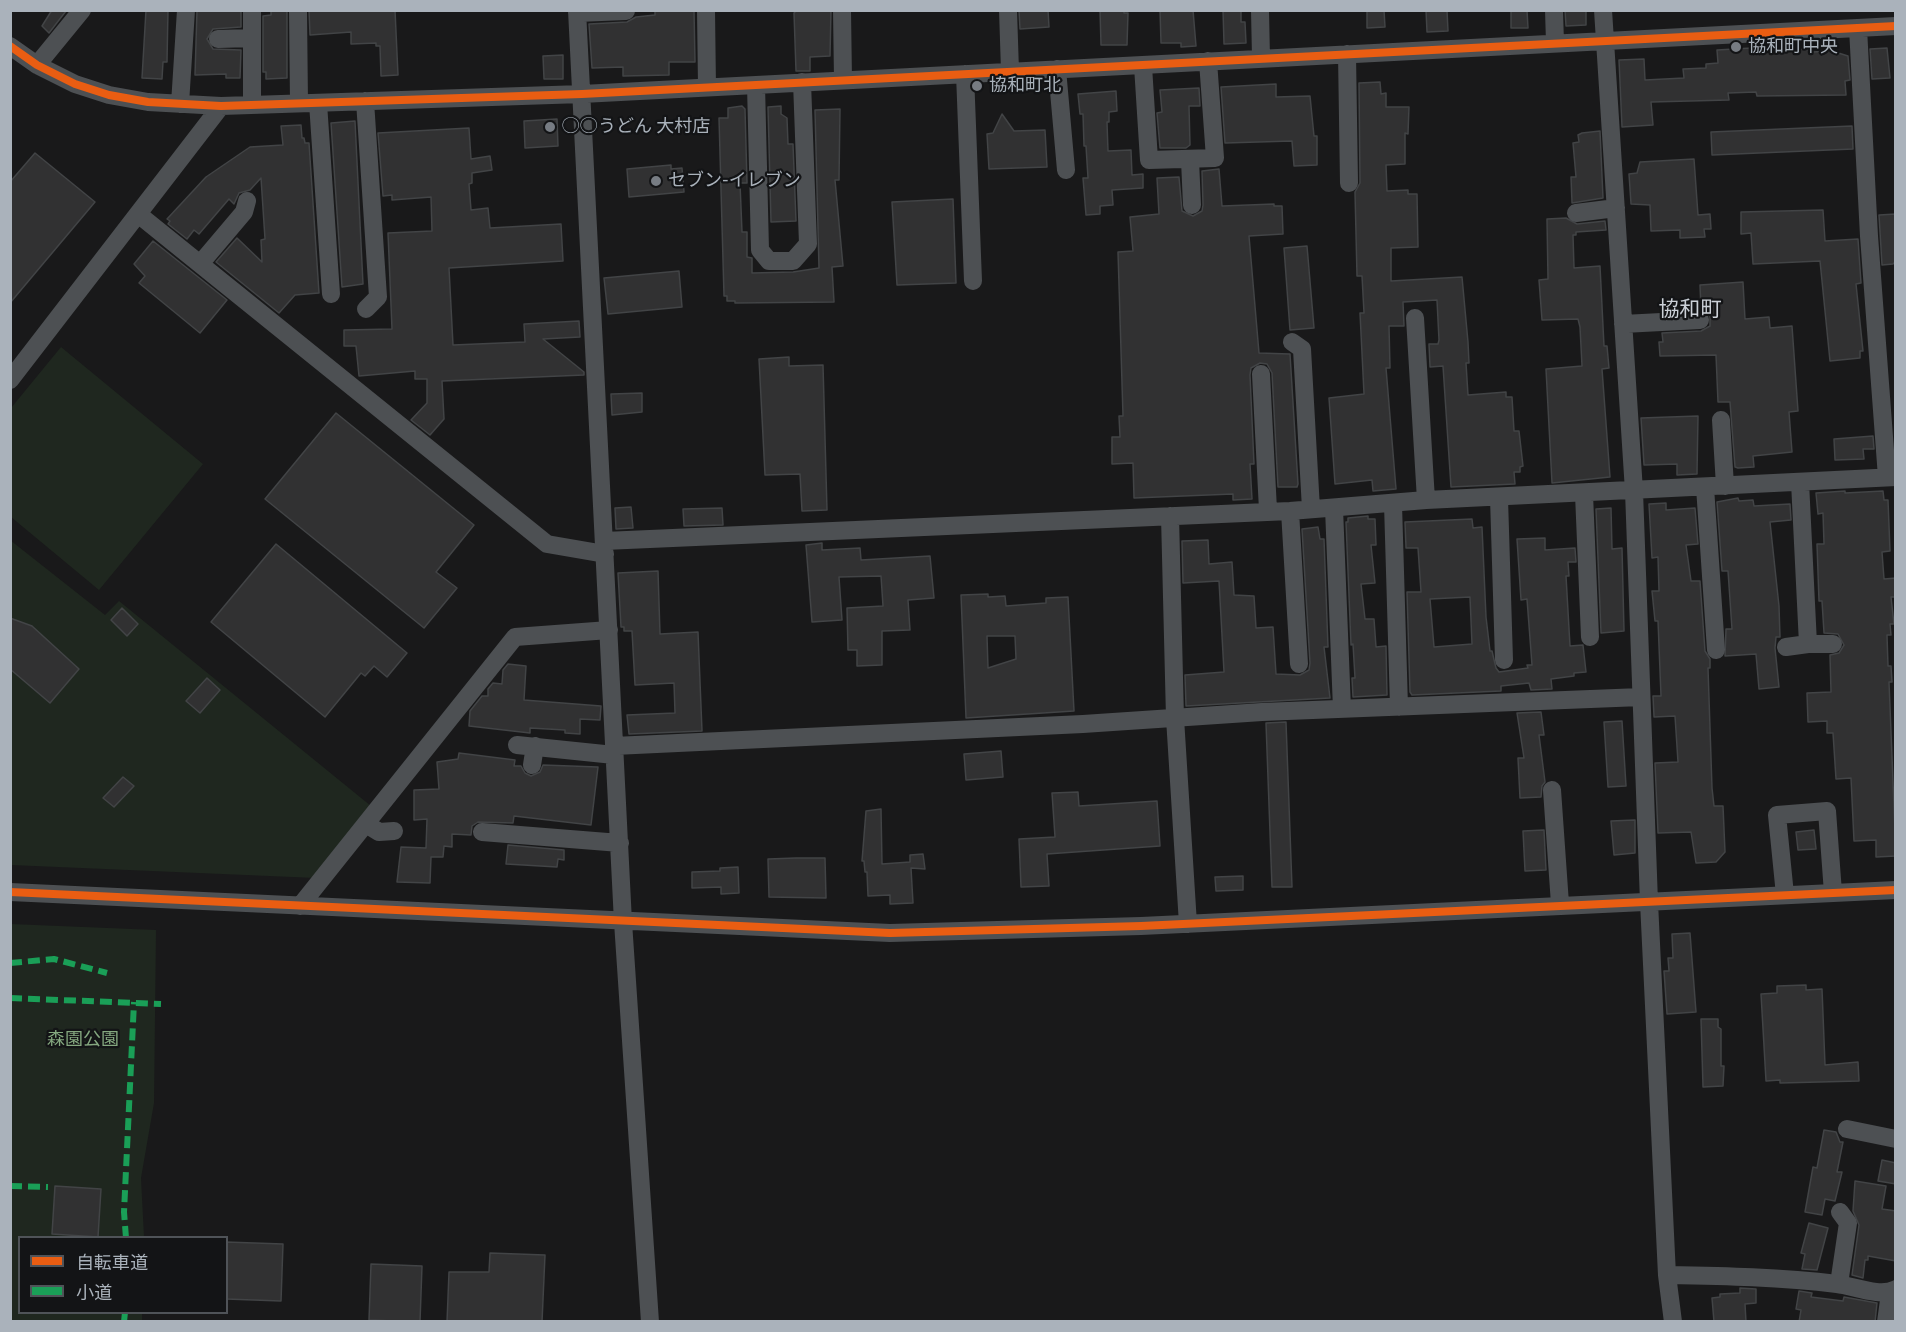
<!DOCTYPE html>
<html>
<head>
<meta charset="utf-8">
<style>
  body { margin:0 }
  #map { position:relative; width:1906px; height:1332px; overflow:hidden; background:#19191a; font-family:"Fira Sans Condensed","Noto Sans JP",sans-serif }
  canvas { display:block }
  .frame { position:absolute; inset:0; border:12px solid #aab2bb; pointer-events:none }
  .legend { position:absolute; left:18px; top:1236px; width:210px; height:78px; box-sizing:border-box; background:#131416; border:2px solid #4f5358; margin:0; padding:8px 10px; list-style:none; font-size:18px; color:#aab2bb }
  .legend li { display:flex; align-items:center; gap:12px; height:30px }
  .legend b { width:30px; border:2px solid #4f5358 }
</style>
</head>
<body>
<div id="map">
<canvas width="1906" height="1332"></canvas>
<div class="frame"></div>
<ul class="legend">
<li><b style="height:8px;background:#e95d12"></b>自転車道</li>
<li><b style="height:8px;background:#1a9f57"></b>小道</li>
</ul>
</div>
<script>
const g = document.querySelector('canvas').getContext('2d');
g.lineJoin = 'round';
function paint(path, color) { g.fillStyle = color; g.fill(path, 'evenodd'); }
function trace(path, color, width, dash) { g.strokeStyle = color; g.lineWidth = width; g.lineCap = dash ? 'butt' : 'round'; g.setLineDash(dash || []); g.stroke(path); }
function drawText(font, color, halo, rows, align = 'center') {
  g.font = font + ' "Fira Sans Condensed","Noto Sans JP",sans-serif'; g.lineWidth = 4.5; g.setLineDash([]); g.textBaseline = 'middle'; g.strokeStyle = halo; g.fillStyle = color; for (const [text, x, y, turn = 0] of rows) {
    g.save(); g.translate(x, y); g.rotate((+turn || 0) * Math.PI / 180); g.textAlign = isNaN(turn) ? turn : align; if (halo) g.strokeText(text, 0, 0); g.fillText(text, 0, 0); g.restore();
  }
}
paint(new Path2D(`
  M61,347L203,464L99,590L11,517V408Z
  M10,540L105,615L119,601L371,806L316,878L11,865Z
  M11,924L156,930L154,1103L141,1178L144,1237L20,1238V1312L142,1313V1321L11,1322Z`), '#1f271f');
const building = new Path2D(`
  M52,10L66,11L49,33L42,26Z
  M146,10H168L167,62H163L162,79L142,78Z
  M197,10H241V27L213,29L207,39L213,49L241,50L240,78H226V74L195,75Z
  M271,10H287V78L266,79V72H263V16L271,15Z
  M309,10H395L398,75L381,76L380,46H376V43L351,44V32L310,35Z
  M694,10L695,62H669V75L623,76V67L592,68L589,24L627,22L636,17L655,15V11Z
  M797,10H831L830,56L810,57V71H796L794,13Z
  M1019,10H1048L1049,27L1020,29Z
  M1100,10H1124V13H1128L1127,45H1101Z
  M1160,10H1193L1196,46L1181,47V43H1161Z
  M1223,10H1241V22H1245L1246,43L1224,44Z
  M1367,10H1384L1385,27L1367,28Z
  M1426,10H1447L1448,31L1427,32Z
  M1511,10H1527L1528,28H1511Z
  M1565,10H1586V25L1566,26Z
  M1769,47L1812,50V52L1832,51L1848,56L1850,80L1845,81L1846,95L1757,96L1756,92L1728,93L1729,100L1651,102L1653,125L1622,127L1619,60L1644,59L1645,80L1684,78L1683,69L1706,68V64L1718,63L1717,50Z
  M1887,48L1890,78L1872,79L1870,49Z
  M563,55V79H544L543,56Z
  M1380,82L1381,94L1386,93V107H1409L1408,134L1405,133V164L1386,165L1387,191L1408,190V194H1417L1418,247L1391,248V281L1462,277L1468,342L1469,363H1466L1468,395L1506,392V397H1512L1514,431H1519L1523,466L1520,467V472H1514L1515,484L1451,487L1443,366L1430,367L1429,344H1438L1439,340L1437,300L1403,302L1404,326H1389L1390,368H1386L1396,489L1373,491L1372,480L1335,484L1329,398L1364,394L1360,313H1364L1362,276H1357L1355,192L1360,183L1359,83Z
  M1276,84V97L1310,96L1314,136H1317V165L1294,166L1292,141L1225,143L1221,87Z
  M1199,88L1200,106H1189L1190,145L1186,148H1160L1157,113L1162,112L1160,90Z
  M1116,91L1117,111L1109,112V122H1107L1108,151L1131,150L1132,175L1143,174V188L1112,190L1113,205L1100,206V214L1086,215L1083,178H1088L1086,146H1084L1083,114H1080L1078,94Z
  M742,106L745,109L747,183H740L742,232H747V257L752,258V273L793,272L819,268L815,110L840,109L839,180H835L843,266L832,267L834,302L735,303V301H727V296H724L719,118H728V108Z
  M781,106V114L787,118L788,144H793L796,221L771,222L768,107Z
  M1002,114L1014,131L1045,130L1047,167L989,169L987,134L993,133Z
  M557,119L558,146L525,148L524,121Z
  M355,121L363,284L342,287L331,123Z
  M301,125L302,138H304L305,143H309L319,293L295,295L279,313L216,262L237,238L262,262L261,240L265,239L261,178L250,190L239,193L234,204L229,199L199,234L194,230L187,239L168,224L170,221L167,219L206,177L250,147L283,145L281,126Z
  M1852,126L1853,149L1712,155L1711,132Z
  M469,128L471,159L490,156L492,170L472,173V183L469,184L471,210L488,208L490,228L561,224L563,261L449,268L453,345L525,342L524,324L579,321L580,337L543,339L584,372V375L442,381L444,419L430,435L411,420L427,403V379H415V371L359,376L356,346H344V330L392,329L388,233L432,231L431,197L392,200V195L383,196L378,133Z
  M1600,131L1603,198L1572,203L1571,177H1576L1573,143L1579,142L1578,135L1582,133Z
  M35,153L95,202L10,303V182Z
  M1694,159L1698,215L1710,214L1711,229H1704L1705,237L1680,238V230L1651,231L1650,205L1631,204L1629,174L1637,173L1640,162Z
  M671,165V169L682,168L684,192L629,197L627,169Z
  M1219,169L1222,206L1274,204V206H1282L1283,234L1249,236L1259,353L1290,354L1298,484L1297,487H1278L1272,373L1267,364L1260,363L1251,368L1250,375L1254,464H1250L1252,499L1233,500V494L1134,498L1133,463L1112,464V437H1120L1119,416H1123L1118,252L1133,251L1130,217L1159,214L1157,178L1179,177L1182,211L1193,216L1202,211L1203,205L1202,171Z
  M953,199L956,283L897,285L892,202Z
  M1823,210L1825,241L1858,239L1861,283L1856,284L1863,351H1860V358L1830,361L1820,261L1753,264L1751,233L1741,234V212Z
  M1896,214V261L1893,264L1882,265L1879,215Z
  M1566,218L1577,224L1605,221L1606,230L1576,232V235H1573L1574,268L1600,266L1604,346H1607L1609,368L1602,369L1610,477L1552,483L1546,369L1582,366L1580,327L1578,319L1542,320L1539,280L1548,279L1547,219Z
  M153,241L227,300L200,333L139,283L145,276L134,264Z
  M1307,246L1314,328L1290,330L1284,248Z
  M679,271L682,307L608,314L604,278Z
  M1743,282L1745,319L1769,317L1770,328L1792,326L1798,411L1789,412L1792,452L1753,456L1754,467L1738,468L1735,467L1730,402H1718L1716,355L1660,356L1659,342H1663L1662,333L1701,331L1710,326V314L1701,309L1700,285Z
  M789,357V366L823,365L827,510L802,511L800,474L765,475L759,359Z
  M642,393V412L612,415L611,394Z
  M336,413L474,525L436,572L457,588L424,628L265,499Z
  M1698,416L1697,474L1677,475V464L1644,465L1641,418Z
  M1873,436L1874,449H1863L1864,459L1835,460L1834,439Z
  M1845,491V493L1883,491L1884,500H1888L1890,551L1882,552L1884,579L1896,578V597H1891L1894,624H1890L1891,635H1887L1888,666H1891L1892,682H1889L1896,856L1876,857V840L1854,841L1851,778L1836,779L1833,733H1827V721L1808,722L1807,693L1831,692L1830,655L1839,653L1844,645L1838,634L1824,633L1822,601H1819L1817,544H1824L1823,513L1818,514L1816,493Z
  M1738,498L1739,501L1753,500L1754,506L1790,504L1791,520L1770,522L1779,606L1780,637H1776L1775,648L1779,687L1759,689L1756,654L1725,656L1726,629H1732L1728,571H1722L1717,502Z
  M1666,503V510L1695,508L1698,544L1686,545L1691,581H1700L1705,651L1710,659V668H1708L1712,788L1714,806H1723L1725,852L1716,862L1696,863L1691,832L1658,833L1655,763L1678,762L1675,716L1654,717L1653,696H1661L1658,621H1655L1652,591H1659L1658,557L1652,558L1649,504Z
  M631,507L633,528L616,529L615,508Z
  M722,508L723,525L684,526L683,509Z
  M1611,508L1612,549L1622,548L1624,631L1601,633L1596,509Z
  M1368,516V519H1375L1376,545H1371L1375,583L1361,584L1365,619H1374L1376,647L1386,646L1387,695L1353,697L1352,678H1355L1353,644L1351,645L1346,522H1348V518Z
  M1472,519L1473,528L1482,527L1486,617L1490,651H1492L1496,668L1499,672L1528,668L1527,665H1532L1527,599L1521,600L1517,539L1545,538V550L1575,548L1576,562H1568L1569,576H1566L1570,646L1583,645L1586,672L1574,673V676L1551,679L1552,689L1531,690L1529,683L1501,686V691L1412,695L1410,692L1407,592H1421L1418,548H1406L1405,522ZM1470,597L1472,644L1434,647L1430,599Z
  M1318,527L1320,539H1324L1328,647H1324L1330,698L1186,706L1185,675L1224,672L1219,581L1183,583L1182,541L1208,540L1209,564L1232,562L1234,595L1254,596L1256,628L1273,627L1276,674L1300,675L1309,670L1310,663L1302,529Z
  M822,543V550L860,548L861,560L930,556L934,598L908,600L910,630L882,631V665L857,666V650H848L847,608L883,606L881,576L839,577L842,620L812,622L806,545Z
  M276,544L407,653L387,677L374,666L365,676L361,673L325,717L211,622Z
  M658,571L660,634L698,632L702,731L629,734L627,715L675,713L674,683L635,685L632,631H624V627H621L618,573Z
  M988,594V597L1005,596L1006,606L1046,603V598L1068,597L1074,711L966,718L961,595ZM987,636H1015L1016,659L988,668Z
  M122,608L138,624L127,636L111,620Z
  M10,618L32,626L79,669L50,703L10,669Z
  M508,664L526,666L524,700L601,706L600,720L580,719V734L565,733V730L530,728V733L469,726L470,711L482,696H488V689L493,683L502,684L503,670Z
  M207,678L220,690L200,713L186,701Z
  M1541,712L1544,735H1539L1545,782L1542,786L1541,797L1520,798L1518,758H1524L1517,713Z
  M1622,721L1626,786L1608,787L1604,722Z
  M1286,722L1292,887H1272L1266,723Z
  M1001,751L1003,777L966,780L964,754Z
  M459,753L515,760L514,766H521L525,773L531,776L540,772L543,765L598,767L591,825L514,816L513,823L478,822L472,826L471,835L452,834V847L444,846L443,857H431L430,883L397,882L401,847L426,848L427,819L414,820V790L439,789L437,762L458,759Z
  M123,777L134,786L114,807L103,798Z
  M1078,792L1079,806L1157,801L1160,846L1047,854L1049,886L1021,887L1019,839L1055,837L1052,793Z
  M881,809L882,864L910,862V855L923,854L925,869L911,868L913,903L890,904V895L868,896L867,872H865L864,861H862L866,811Z
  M1635,820V853L1614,855L1611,821Z
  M1544,830L1546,870L1525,871L1523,831Z
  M1814,830L1816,849L1798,850L1796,832Z
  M508,845L564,850V860L558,859L557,867L506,864Z
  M796,858H825L826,898L769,897L768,859Z
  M738,867L739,893L721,894V887L692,888V872L720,871V868Z
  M1243,876V890L1216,891L1215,877Z
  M1690,933L1696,1012L1667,1014L1664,971H1669L1668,958H1673L1672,934Z
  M1806,985V990L1822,989L1825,1065L1858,1062L1859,1081L1780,1083V1080L1766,1081L1761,994L1777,993V986Z
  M1701,1019H1718V1027L1721,1029V1066H1724L1723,1086L1703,1087Z
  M1824,1130L1836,1132L1840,1142H1843L1837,1172H1842L1835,1201L1825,1199L1822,1215L1805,1212L1813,1167L1817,1168Z
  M1882,1160L1896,1163V1184L1878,1181Z
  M1855,1181L1886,1186L1882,1209L1896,1211V1261L1868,1256V1260H1865L1863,1278L1852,1275L1859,1225L1853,1211Z
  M55,1186L101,1189L98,1237L52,1234Z
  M1809,1223L1828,1228L1817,1270L1802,1269L1805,1254L1801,1253Z
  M226,1242L283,1244L281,1301L226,1299Z
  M490,1253L545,1255L542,1322H447L449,1272H489Z
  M371,1264L422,1266L420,1322L369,1320Z
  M1740,1288L1756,1289V1303L1745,1304L1746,1322H1714L1712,1298L1720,1297V1294L1740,1293Z
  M1799,1291L1812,1293L1811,1297L1843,1301L1844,1297L1877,1303L1875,1322H1799L1801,1310L1796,1309Z`);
paint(building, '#313132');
trace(building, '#424446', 1.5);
trace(new Path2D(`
  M252,10V105
  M298,10L299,103
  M577,10L623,922L650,1322
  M706,10L707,87
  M842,10L843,80
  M1008,10L1010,71
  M1260,10L1261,58
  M1554,10L1555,43
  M1603,10L1634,491L1649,902L1667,1275L1673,1322
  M577,13L626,11
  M1858,28L1869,236L1887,477
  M218,39L252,38
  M10,46L37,65L75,84L109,95L148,102L221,106L582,94L1896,26
  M1347,54L1349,183
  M37,65L82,10
  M1143,66L1149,160L1215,158L1208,61
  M1057,69L1066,170
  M965,74L973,281
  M756,85L760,250L769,261H793L808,244L802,82
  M365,101L378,297L366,309
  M318,103L331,294
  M180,104L186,10
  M1190,160L1192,205
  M1576,213L1616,208
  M138,214L547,544L605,554
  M200,264L244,212L247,201
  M1415,318L1426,500
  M1623,324L1700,320
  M1292,342L1302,349L1311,509
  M1261,374L1268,510
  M10,380L221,106
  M1721,420L1725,486
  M1705,487L1716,650
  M1584,494L1590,637
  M1499,498L1504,660
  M1393,504L1399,707
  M1334,508L1342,709
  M1290,511L1299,664
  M1170,516L1175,718L1188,924
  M604,541L1290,511L1426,500L1896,477
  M1808,644H1833
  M1786,647L1808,644L1800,482
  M517,745L614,755
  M614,746L1083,724L1262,712L1641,697
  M532,765L535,746
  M1552,790L1560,904
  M366,824L379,832L394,831
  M482,832L620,843
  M10,892L890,933L1141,926L1896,890
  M1785,895L1777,815L1827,811L1833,893
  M300,906L515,637L609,630
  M1847,1129L1896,1139
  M1667,1275C1724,1276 1781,1277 1837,1284C1854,1286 1880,1298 1896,1289
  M1839,1284L1848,1223L1840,1212
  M1886,1322L1890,1293`), '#4d5053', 18);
trace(new Path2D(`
  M10,963L54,959L107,973
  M10,998L161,1004
  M10,1186L48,1187
  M126,1238L124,1212L134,1002
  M124,1322L125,1312`), '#1a9f57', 6, [12, 6]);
trace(new Path2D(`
  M10,46L37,65L75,84L109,95L148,102L221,106L582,94L1896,26
  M10,892L890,933L1141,926L1896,890`), '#e95d12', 8);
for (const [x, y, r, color] of [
  [1736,47,6,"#777c83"],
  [977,86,6,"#777c83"],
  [550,127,6,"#777c83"],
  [656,181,6,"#777c83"]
]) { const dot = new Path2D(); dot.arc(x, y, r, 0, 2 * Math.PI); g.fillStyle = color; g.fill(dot); trace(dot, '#131416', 2); }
drawText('18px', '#aab2bb', '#131416', [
  ["協和町中央",1748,47],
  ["協和町北",989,86],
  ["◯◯うどん 大村店",562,127],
  ["セブン-イレブン",668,181]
], 'left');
drawText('18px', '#84a77f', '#131416', [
  ["森園公園",83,1040]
]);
drawText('21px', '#cbd0d7', '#131416', [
  ["協和町",1690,310]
]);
</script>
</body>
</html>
